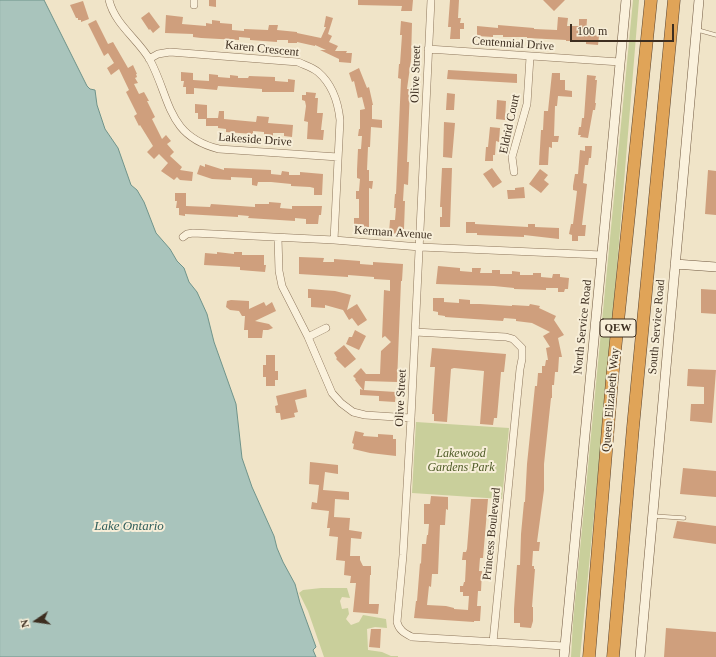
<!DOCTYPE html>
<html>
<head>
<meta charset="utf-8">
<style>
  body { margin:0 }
  #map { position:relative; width:716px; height:657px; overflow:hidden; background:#f0e4c8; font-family:"Times New Roman",serif }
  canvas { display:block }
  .north { position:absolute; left:16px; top:601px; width:40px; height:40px; -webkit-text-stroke:3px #f7eed8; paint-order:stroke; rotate:257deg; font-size:11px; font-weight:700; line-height:16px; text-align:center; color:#3d2e20 }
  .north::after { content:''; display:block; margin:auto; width:14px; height:18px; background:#3d2e20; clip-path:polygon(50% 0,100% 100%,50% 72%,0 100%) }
  .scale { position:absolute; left:570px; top:24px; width:104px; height:18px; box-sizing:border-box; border:2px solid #3d2e20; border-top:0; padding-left:5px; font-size:12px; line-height:14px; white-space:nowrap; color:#3d2e20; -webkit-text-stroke:3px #f7eed8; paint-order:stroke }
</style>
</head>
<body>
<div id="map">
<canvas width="716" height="657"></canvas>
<div class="north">N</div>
<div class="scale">100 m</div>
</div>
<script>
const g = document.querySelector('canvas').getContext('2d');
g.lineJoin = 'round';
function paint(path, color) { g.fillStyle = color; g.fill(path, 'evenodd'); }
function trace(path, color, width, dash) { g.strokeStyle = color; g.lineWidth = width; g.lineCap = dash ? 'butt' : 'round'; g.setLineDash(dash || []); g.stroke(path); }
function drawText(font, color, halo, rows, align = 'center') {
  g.font = font + ' "Times New Roman",serif'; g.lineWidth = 4; g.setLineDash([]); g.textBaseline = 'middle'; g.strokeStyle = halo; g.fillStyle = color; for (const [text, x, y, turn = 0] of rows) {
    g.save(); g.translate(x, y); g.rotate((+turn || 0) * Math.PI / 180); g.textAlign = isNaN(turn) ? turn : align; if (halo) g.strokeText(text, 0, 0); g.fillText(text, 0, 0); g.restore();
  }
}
paint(new Path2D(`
  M633,0H639L610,352L580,657H571L573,622Z
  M416,422L509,428L502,499L412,493Z
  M321,588H347L350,598L342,597L340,601L342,609L348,608L349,614L346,619L351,625L359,622L363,615L386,619L387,628L375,627L367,629L368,650L382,652L391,656H398V657H324L308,611L299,593L303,590Z`), '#c9cf9b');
const water = new Path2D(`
  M0,0H44L87,86L90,89L95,90L97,105L105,129L118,148L131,185L137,190L144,202L156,233L170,249L177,261L184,268L189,282L197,292L207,314L214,342L236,404L242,458L252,487L274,536L277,548L283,562L295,584L300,603L316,647L313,650L316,657H0Z`);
paint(water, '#a9c4bc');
trace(water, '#6f938a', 1);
paint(new Path2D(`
  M209,0H216V7L209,6Z
  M358,0H413L412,11H401L402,6L358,5Z
  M450,0H459L458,18H461L460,23H464V29H460V39H450L451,27H448Z
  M543,0H565L554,11Z
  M83,1L89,19L81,22V20H78V18H76L70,5Z
  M149,12L160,27L153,33L150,29L149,30L141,18Z
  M166,15L183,17L182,24L206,26V23L212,24V20L220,21V23L232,24V30L244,31V29L268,30L269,25H278L277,30L297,32V33L321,38L326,27H324L326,16L333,18L328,34L332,36L329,42L338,46L335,51H347L346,53H352L351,63L339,62V59L320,50H326L315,45V46L297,42V43H288V40H277V42L250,40V38L239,37V40L201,38L193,37V34L165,33Z
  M558,17L568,18L567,26H579V19H587L586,34L599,36L598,45L586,44V41H566V40L527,38V37H503V35H493V37L477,36V26L498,28V25L534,28V29L557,30Z
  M96,20L108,44L113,42L128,68L133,65L137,74H136L137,77L135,78L138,83L134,84L139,94L144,92L149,101H147L155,117L152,119L162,139L166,135L171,141L167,144L174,152L170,156L182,167L180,170L193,172L192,181L180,180L177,177L174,180L161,171L168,163L159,154L154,159L147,152L153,146L140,125L139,126L134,116L137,114L126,92L129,90L119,69L111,75L107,68L114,63L108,53L104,56L88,24Z
  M401,21L412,23L411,60L407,89H410L407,162H409L408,185L404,184L403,201H405L404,229H402V234L389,233L390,220H395L396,208H394L395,194H396L401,79L398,78L399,64H400L402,35H400Z
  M359,68L367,88L369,87L373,105H372V119L382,120V128L371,127L370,147H368L367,170H369V181H373L372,189L369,188V227H354V218H359V199H356V191H359L360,179L357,178V170L358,149H361L362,136H358L359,129H360V110L365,109L362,97L358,98L354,81L352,82L349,73Z
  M448,70L517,74V83L447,79Z
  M181,72L193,73V80L209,81V74L218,75V77L230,78V75L238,76V78H248L249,76L275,77V81L288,82V79L295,80L294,92H262V89L218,86L217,90L194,88V94H186V87H183L184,81H181Z
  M552,73H560V80H565V90L572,91V97L558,96L557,106H555L554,136H559L558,142H552V148L549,147L548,165H539L541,130H543L544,111H548Z
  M587,75L596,76L595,80H597L595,103H596L595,110H593L588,138L580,137L581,135H578L579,127H581L582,118H584Z
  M306,92L316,93L315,98H318L317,113H323L321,130H324L323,140L307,139L308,122L304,121L306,106L305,101L302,100V95H306Z
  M447,93L455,94L454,110H446Z
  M497,100L506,101L505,120L496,119Z
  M195,104L207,105V118H218L219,111H224V119L256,122L257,116L269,117L268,123L293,125L292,137L284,136V133H273V136L264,135V132L253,131V134L226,132V129L218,128V126H206V119H198V113H195Z
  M444,122L455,123L452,158L443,157Z
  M490,127L500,128L499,142L496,141L495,155H493V161H485L486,147H488Z
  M585,146H592L591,158H589L588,165H585L583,183L587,184L582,225H586L585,236H578V241H572V235L569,234L571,224H573L577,191L573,190V186L575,174H578L580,150L585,151Z
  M205,164L224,170V168L271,170V174L281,175L282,171L289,172V175H300V172L323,174L322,195H314V188L310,187L291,186V184L271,182H258L257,186L252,185V178L231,177V180L212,179L197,174L200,165L205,167Z
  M442,168H452L450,227H440V217H442V207H440Z
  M492,168L502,182L493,188L483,174Z
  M540,169L548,175L544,180L549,184L541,193L529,184Z
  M708,170L716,171V215L705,214Z
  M524,187L525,198L508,199L507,190H515V188Z
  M175,193H186V206L210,207L211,204L255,207V204H269V202L281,203L280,208L292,209V206H322L321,215H319L318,224H306V219L295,218V221L248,218L249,216L238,215V217L185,214V216L179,215V208H176L177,201H175Z
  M466,222H475V224L528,227V224H535V227L559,228V239L524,235V237L477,235V233H466Z
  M217,252L234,254V252H242V255H264V265H266L265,272L240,270V267L204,265L205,253L217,254Z
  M299,257L324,258L323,262H334V259L360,261V264L373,265V262L403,264L402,281H401L397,382L365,381L364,390L396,392L395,402L379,401V396L360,395V389L363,390L355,380L356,379L353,376L361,368L366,374H380L381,351L391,342L385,336L382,338L384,290L390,291V280L374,279V277L348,275V277L299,274Z
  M438,266L460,268V271L472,272V268H481L480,273H492V270H500V274H512V271L520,272V275H533V273H541V277L552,278L553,274H560V277L569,278L568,289H565L564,292H558V288H546V290L514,289V288L494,286L436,284Z
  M308,289L335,291L351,295L347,310L357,304L367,320L358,326L352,318L349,320L343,310L325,305V308L311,307V298H308Z
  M701,289L716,290V314L701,313Z
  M433,298H444V302L459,303V299L470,300V304H480L512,306V305L529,306L530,304L540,306L539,308L556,316L554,320L564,335L558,338L562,357H559L558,372H555L554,385H552V398H551L544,464V490L537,542H540L539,551H533L532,566H534V569H535L532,607H533V621L531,628L520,627V623H514V609L517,565H520L521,534L524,502H525L527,464L535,386H537L538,373H542V366H545L546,360H548L546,348L550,347L543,336L550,332L532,323L516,321V319L504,318L503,321L445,317V316L438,315V312L433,311Z
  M231,300L249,301V309L264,302L266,306L272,302L276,311L255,321L269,324L273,328L268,330H263L262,338H248V330H244L245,316H242L239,311L230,310L226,307L227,301Z
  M355,330L366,336L359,350L346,344L349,337H352Z
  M344,345L356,359L345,368L336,359L337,358L334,353Z
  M432,348L506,354L504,372H501L497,418H494L493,425L480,424L484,371L454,368L451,369L447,422L434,421V414H432L435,367H430Z
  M266,355H275V371H278V380H275V386H266V377H263V365H266Z
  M688,369L716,370L712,423L690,421L691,404H704V387L687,386Z
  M306,389L307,397L295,400L298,412L294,413L295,417L281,420L280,413H276L275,406L278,405L276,396Z
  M355,431L364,433L363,436L378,437V434L393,435V439H396V456L370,453L353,449L354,444L352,443Z
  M310,462L338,465V474L325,472L323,490L349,492V500L335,499L334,517L350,518L349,530L362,532L361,539L351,538L350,556H360V560L363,566H371V575H370L369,604H379L378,614L353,612L356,583H350L351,576L344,575L345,561L336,560L338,537L329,536L330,528H327L329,511L311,509L312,502L317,503L319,485L309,484Z
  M683,468L716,471V497L680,494Z
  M431,496L448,497V510L446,509L445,525H440L438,574H432L431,587L429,586L427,605L446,606L454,608V609L468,610L469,596H463V592H460V586H463L464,582H465L466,563V560H462L463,552H466L467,549L471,499H488L483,558H480L479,571H482L481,591H478L477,606H481L480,621H474V622L414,618L416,601H417L420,563L421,564L422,544H426L427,535H428L429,524H424V504H430Z
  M677,521L716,526V544L673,538Z
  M666,628L716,632V657H664Z
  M371,629H381L380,648L369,647Z`), '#cf9f7d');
const lane = new Path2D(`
  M698,30L716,35
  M653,516L684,518`);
const street = new Path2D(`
  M109,0C115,25 138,39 150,60C171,100 167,136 219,149L338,157
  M431,0L411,418L403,555L397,622C399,630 404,633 412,637L564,646
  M194,5V0
  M428,49L620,62
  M149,59L158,54L170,52L298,62C304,65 312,67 318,72C332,84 338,101 340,120L334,240
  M514,172L512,157L527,104L530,57
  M183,237L187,234L193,233L334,240L420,247L602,255
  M278,238L279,271L282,286L308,337L332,393L341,403L353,412L365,415L411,418
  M415,332L506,337L513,339L522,348V359L520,369L493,642
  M308,337L326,328`);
const secondary = new Path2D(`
  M675,264L716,267
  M564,657L626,0
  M640,657L699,0`);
const highway = new Path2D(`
  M589,657L612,380L651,0
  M613,657L633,427L674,0`);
trace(lane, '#8d765c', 4.5);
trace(street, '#8d765c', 8);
trace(secondary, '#6f573f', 10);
trace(highway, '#5b4430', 13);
trace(lane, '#faf1dc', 3.5);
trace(street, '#faf1dc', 7);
trace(secondary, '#faf1dc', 9);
trace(highway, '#e0a458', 12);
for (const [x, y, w] of [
  [618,328,36]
]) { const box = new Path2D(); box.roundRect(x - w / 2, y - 9, w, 18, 3); g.fillStyle = '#f7eed8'; g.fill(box); trace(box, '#3d2e20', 1); }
drawText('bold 11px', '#3d2e20', null, [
  ["QEW",618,328]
]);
drawText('12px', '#3d2e20', '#f7eed8', [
  ["Centennial Drive",513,44,4],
  ["Karen Crescent",262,49,6],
  ["Olive Street",416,74,-88],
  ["Eldrid Court",510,124,-78],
  ["Lakeside Drive",255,140,4],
  ["Kerman Avenue",393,233,4],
  ["North Service Road",583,327,-84],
  ["South Service Road",657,327,-85],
  ["Olive Street",401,398,-87],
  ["Queen Elizabeth Way",611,400,-85],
  ["Princess Boulevard",492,534,-84]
]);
drawText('italic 12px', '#4d5a26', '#f7eed8', [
  ["Lakewood",461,454],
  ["Gardens Park",461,468]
]);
drawText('italic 13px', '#2f5d5a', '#f7eed8', [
  ["Lake Ontario",129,527]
]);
</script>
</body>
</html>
